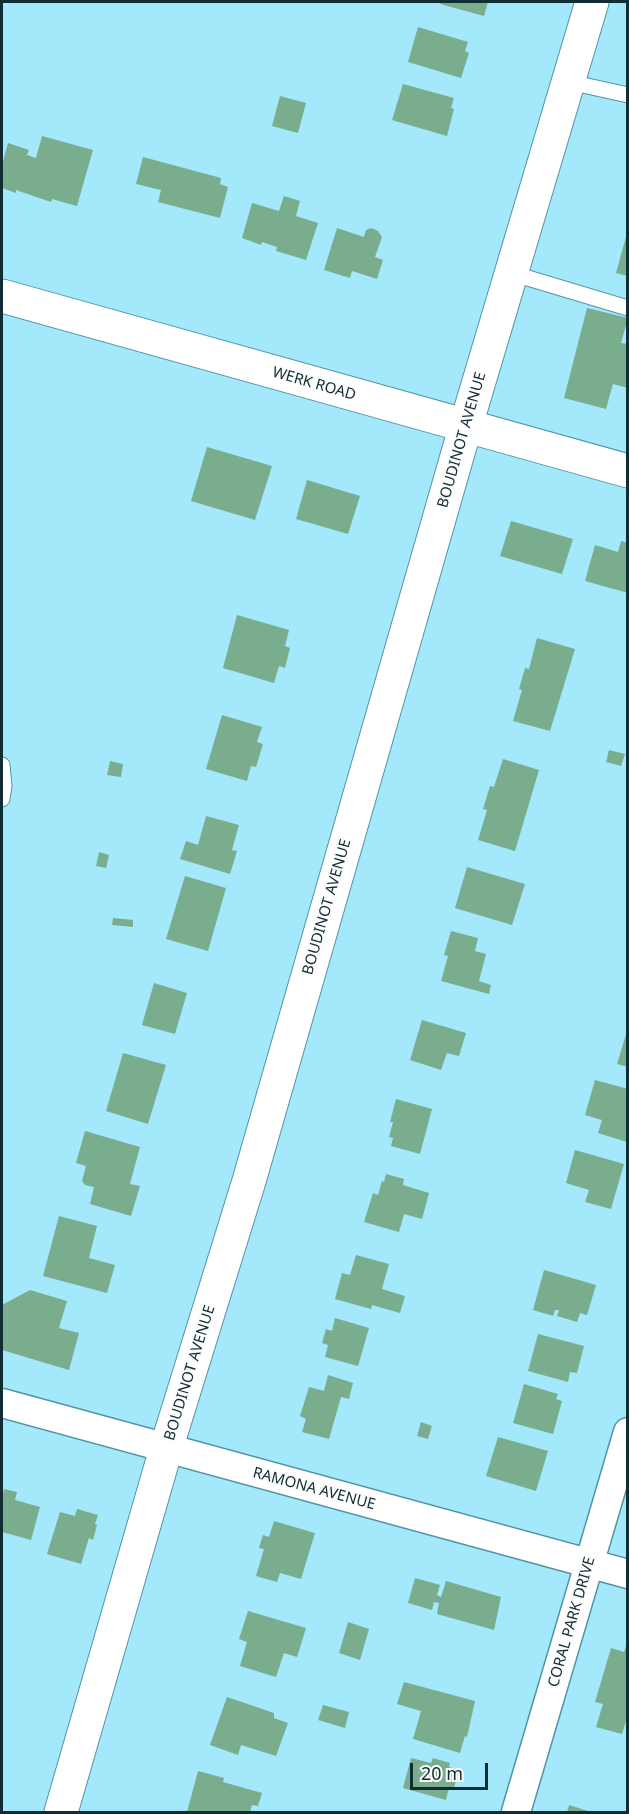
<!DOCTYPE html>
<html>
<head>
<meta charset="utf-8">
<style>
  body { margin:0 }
  #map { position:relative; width:629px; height:1814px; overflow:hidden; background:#a4e8fb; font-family:"Noto Sans",sans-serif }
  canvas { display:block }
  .frame { position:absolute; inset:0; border:3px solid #112d34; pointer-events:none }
  .scale { position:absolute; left:410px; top:1763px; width:78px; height:27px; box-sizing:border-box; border:3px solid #112d34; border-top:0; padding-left:8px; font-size:18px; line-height:21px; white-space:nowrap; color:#112d34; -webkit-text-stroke:4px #fcfcfc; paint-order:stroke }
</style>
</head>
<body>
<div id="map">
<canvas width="629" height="1814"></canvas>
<div class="frame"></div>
<div class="scale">20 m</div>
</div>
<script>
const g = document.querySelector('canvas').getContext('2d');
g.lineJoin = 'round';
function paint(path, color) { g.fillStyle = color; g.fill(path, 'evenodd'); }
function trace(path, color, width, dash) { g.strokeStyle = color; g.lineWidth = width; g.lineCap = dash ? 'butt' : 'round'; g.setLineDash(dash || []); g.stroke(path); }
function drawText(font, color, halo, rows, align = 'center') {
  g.font = font + ' "Noto Sans",sans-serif'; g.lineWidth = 4.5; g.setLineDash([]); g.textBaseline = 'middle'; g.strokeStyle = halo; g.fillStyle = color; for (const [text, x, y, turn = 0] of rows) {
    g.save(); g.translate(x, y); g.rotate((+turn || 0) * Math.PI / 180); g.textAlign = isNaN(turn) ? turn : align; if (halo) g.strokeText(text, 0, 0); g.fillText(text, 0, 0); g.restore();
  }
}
paint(new Path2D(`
  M441,2H488L484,16L440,4Z
  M418,27L468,42L465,51L469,53L461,78L408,62Z
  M403,84L454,98L451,108L454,109L447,136L392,120Z
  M280,96L306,103L298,133L272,126Z
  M42,136L93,150L77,206L52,199L51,202L16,190V193L2,188V165L8,143L29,150L27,155L36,158Z
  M143,157L221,178L220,184L228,187L220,218L158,202L161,190L136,184Z
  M284,196L300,201L296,216L318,223L306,260L276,251L277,247L262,242L261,245L242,238L252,203L279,211Z
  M337,228L364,237L366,230L371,228L378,231L382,237L375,257L383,260L377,279L352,271L350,278L324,270Z
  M627,233H628V276L616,273Z
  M587,308L628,318L621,343L628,344V388L613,384L606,409L564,398Z
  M207,447L272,466L255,520L191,501Z
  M307,480L360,496L348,534L296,519Z
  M511,521L573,539L562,574L500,556Z
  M621,541L628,543V593L585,581L595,545L618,552Z
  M237,615L289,630L285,646L290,648L285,668L279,666L274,683L223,668Z
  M537,638L575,649L550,731L513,721L522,690L519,689L525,668L529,669Z
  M222,715L262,727L257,742L263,744L256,767L251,766L247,781L206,769Z
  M609,750L625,754L621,766L606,762Z
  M503,759L539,770L515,851L478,840L487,810L483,809L490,786L494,787Z
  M110,761L123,764L121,777L107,775Z
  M206,816L239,825L232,850L237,851L230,874L180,859L186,841L198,845Z
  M99,852L109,855L106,868L96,866Z
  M467,867L525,884L512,925L455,908Z
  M185,876L226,888L208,951L166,939Z
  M113,918L133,920V927L112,925Z
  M451,931L478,938L475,951L486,954L479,981L491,985L489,994L441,981L448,956L444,955Z
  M154,983L187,993L175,1034L142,1025Z
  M422,1020L466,1033L459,1056L447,1053L441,1070L410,1060Z
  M627,1031H628V1067L617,1064Z
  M123,1053L166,1065L148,1124L106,1111Z
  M595,1080L628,1089L627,1142L598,1133L602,1120L585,1115Z
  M396,1099L432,1109L420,1154L391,1146L393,1138L389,1137L393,1122H390Z
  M85,1131L140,1147L130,1184L140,1186L131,1216L90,1204L94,1187L85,1185L82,1181L86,1166L76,1163Z
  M575,1150L624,1164L611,1209L585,1202L589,1190L566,1183Z
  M386,1174L404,1179L403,1185L429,1193L422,1219L404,1214L399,1232L364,1222L373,1193L378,1195L382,1181L384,1182Z
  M59,1216L97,1226L89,1258L115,1265L107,1293L43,1276Z
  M356,1255L389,1264L382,1289L405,1296L400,1313L372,1305L371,1309L335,1299L342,1273L350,1275Z
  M544,1270L596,1285L587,1315L580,1313L577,1322L557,1316L559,1310H555L553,1316L533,1310Z
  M30,1290L67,1301L59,1328L79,1333L69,1370L2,1350V1305Z
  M335,1318L369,1328L358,1366L325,1357L328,1345L322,1343L326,1329L332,1331Z
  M538,1334L584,1346L577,1373L570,1372L568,1382L528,1371Z
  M328,1375L353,1383L349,1399L341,1397L329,1439L302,1432L306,1419L300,1416L309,1387L324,1391Z
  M524,1384L558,1394L556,1399L562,1401L553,1434L513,1423Z
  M421,1422L432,1426L428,1439L417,1436Z
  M498,1437L548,1451L536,1491L486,1476Z
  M4,1489L17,1492L15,1500L40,1507L31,1540L2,1532V1498Z
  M77,1509L98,1515L95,1524L97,1525L93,1540L89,1538L81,1564L47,1554L60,1512L75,1516Z
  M274,1521L315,1533L301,1579L280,1573L277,1582L256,1576L264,1549L259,1548L263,1535L269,1537Z
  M415,1578L440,1585L437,1595L441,1597L446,1581L501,1597L494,1630L437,1614L439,1603L434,1602L432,1610L408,1603Z
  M248,1611L306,1628L297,1657L284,1653L276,1677L240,1666L247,1642L239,1639Z
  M348,1622L369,1629L360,1660L339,1653Z
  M626,1646L628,1647V1715L622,1734L596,1727L603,1704L595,1702L611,1648L624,1652Z
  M404,1682L475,1701L467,1737L465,1736L460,1753L413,1739L421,1711L397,1704Z
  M227,1697L274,1713V1718L288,1723L276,1756L241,1745L238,1755L210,1745Z
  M323,1705L349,1712L345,1728L318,1720Z
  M411,1758L431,1763L433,1758L450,1763L449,1767L459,1770L454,1788L449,1787L446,1800L403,1788Z
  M198,1771L224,1778L223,1782L262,1793L258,1806L252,1805L250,1812H187Z
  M569,1805L591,1812H567Z`), '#79ad8d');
const service = new Path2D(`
  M569,82L628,95
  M511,273L628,308
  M2,765L4,786L2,799`);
const minor = new Path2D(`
  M2,1403L628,1574
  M516,1812L628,1432`);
const tertiary = new Path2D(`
  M2,296L628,471
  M61,1812L166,1449L249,1181L466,425L592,2`);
trace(service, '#5294a6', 17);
trace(minor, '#5294a6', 31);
trace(tertiary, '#5294a6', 35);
trace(service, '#fff', 15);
trace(minor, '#fff', 28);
trace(tertiary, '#fff', 33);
drawText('15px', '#112d34', '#fcfcfc', [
  ["WERK ROAD",314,384,16],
  ["BOUDINOT AVENUE",462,440,-74],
  ["BOUDINOT AVENUE",327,907,-74],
  ["BOUDINOT AVENUE",190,1373,-73],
  ["RAMONA AVENUE",314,1489,15],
  ["CORAL PARK DRIVE",572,1622,-74]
]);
</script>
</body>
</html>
